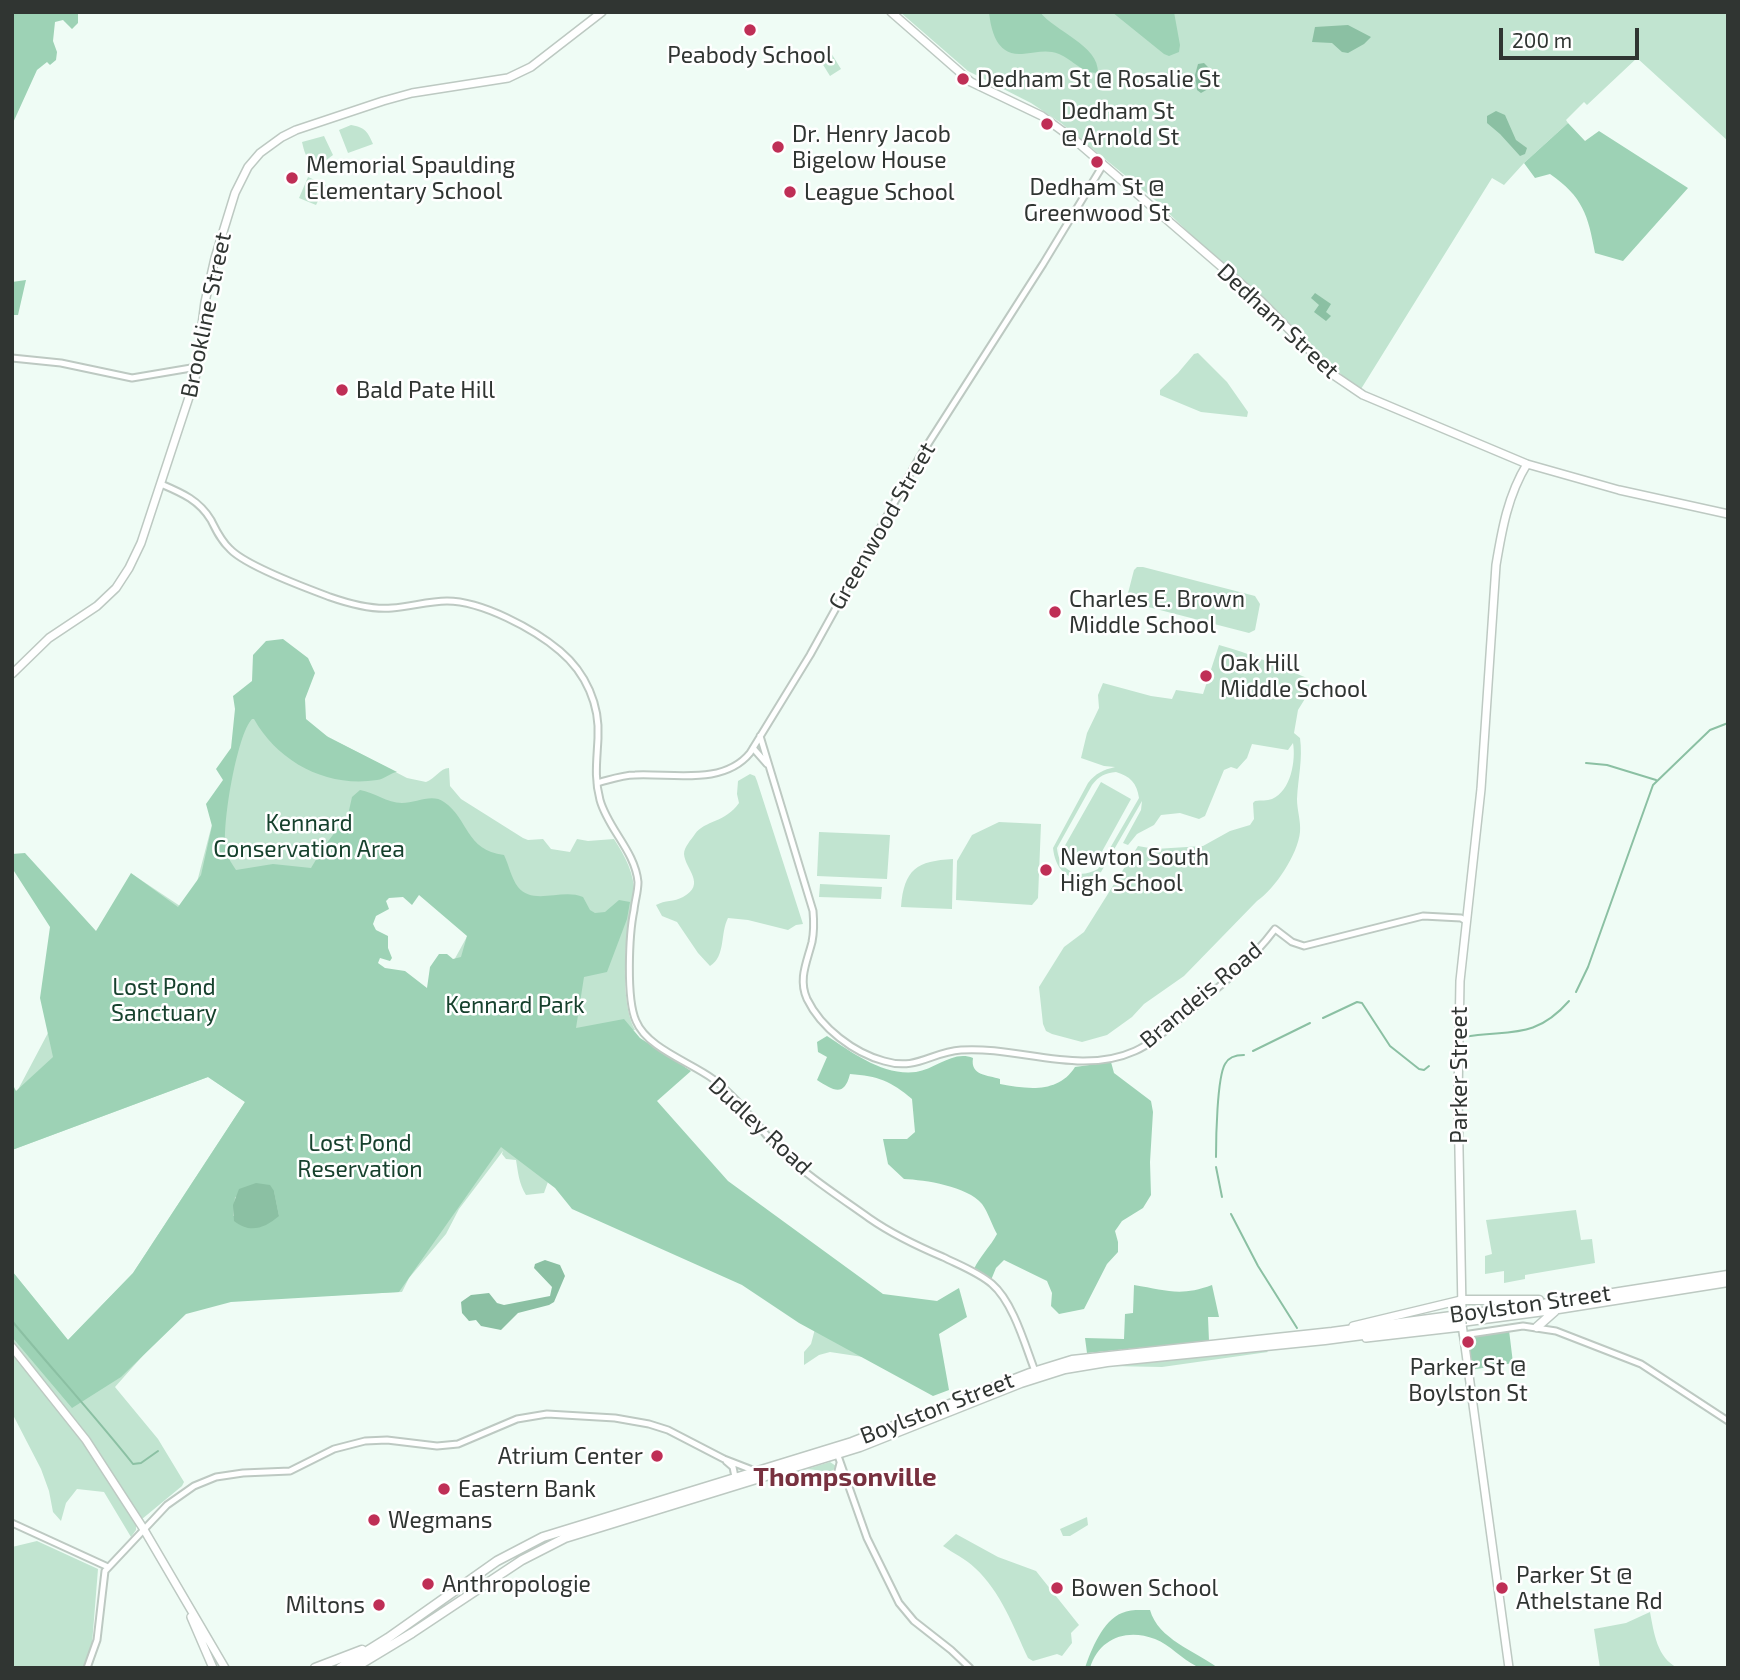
<!DOCTYPE html>
<html>
<head>
<meta charset="utf-8">
<style>
  body { margin:0 }
  #map { position:relative; width:1740px; height:1680px; overflow:hidden; background:#effcf5; font-family:"Exo 2",sans-serif }
  canvas { display:block }
  .frame { position:absolute; inset:0; border:14px solid #303532; pointer-events:none }
  .scale { position:absolute; left:1499px; top:28px; width:140px; height:32px; box-sizing:border-box; border:4px solid #303532; border-top:0; padding-left:9px; font-size:21px; line-height:24px; white-space:nowrap; color:#303532; -webkit-text-stroke:5px #fff; paint-order:stroke }
</style>
</head>
<body>
<div id="map">
<canvas width="1740" height="1680"></canvas>
<div class="frame"></div>
<div class="scale">200 m</div>
</div>
<script>
const g = document.querySelector('canvas').getContext('2d');
g.lineJoin = 'round';
function paint(path, color) { g.fillStyle = color; g.fill(path, 'evenodd'); }
function trace(path, color, width, dash) { g.strokeStyle = color; g.lineWidth = width; g.lineCap = dash ? 'butt' : 'round'; g.setLineDash(dash || []); g.stroke(path); }
function drawText(font, color, halo, rows, align = 'center') {
  g.font = font + ' "Exo 2",sans-serif'; g.lineWidth = 5; g.setLineDash([]); g.textBaseline = 'middle'; g.strokeStyle = halo; g.fillStyle = color; for (const [text, x, y, turn = 0] of rows) {
    g.save(); g.translate(x, y); g.rotate((+turn || 0) * Math.PI / 180); g.textAlign = isNaN(turn) ? turn : align; if (halo) g.strokeText(text, 0, 0); g.fillText(text, 0, 0); g.restore();
  }
}
paint(new Path2D(`
  M900,12H1728V141L1637,58L1587,105L1584,102L1566,120L1568,123L1524,163L1504,185L1492,178L1361,389L1346,379L1271,305L1215,258L1155,200L1061,123L1031,103L968,71Z
  M828,48L841,69L830,76L817,55Z
  M351,125C365,127 368,132 373,144L348,153L339,130Z
  M324,136L333,155L321,164C307,162 305,155 302,142Z
  M308,177L326,185L316,205L299,198Z
  M1198,353L1227,382L1248,412L1247,417L1201,412L1160,395V390L1178,373L1194,354Z
  M1137,567H1143L1255,596L1260,604L1255,630L1249,633L1129,602L1127,597L1134,570Z
  M1219,645C1249,653 1278,666 1307,678L1311,689L1298,710L1294,733L1300,738C1303,759 1298,778 1297,799C1297,810 1301,821 1300,832C1298,854 1275,889 1257,901L1184,976L1144,1004L1132,1017L1107,1035L1082,1042L1052,1034L1046,1031L1043,1024L1039,987L1064,947L1084,932L1138,846L1155,849L1203,846L1230,831L1250,825L1254,819L1253,803L1255,801C1261,800 1267,801 1272,799C1291,791 1296,760 1293,743L1288,750L1252,744L1247,758L1237,769L1231,767L1224,770L1205,816L1199,819L1180,813L1161,815L1154,825L1137,834L1128,845L1123,843L1141,810L1142,801L1101,872C1076,886 1056,876 1053,848L1088,783C1096,773 1103,770 1115,767L1104,766L1081,758L1087,733L1099,708L1098,695L1103,683L1151,696L1172,699L1176,690L1203,694ZM1116,772C1130,776 1137,783 1139,798L1098,869C1078,880 1059,871 1057,848L1092,785C1099,776 1105,773 1116,772Z
  M246,694L407,778L426,782C435,779 440,768 449,768L450,786L461,799L523,838L528,840L543,839L551,849L570,852L577,839L588,841L614,839C625,856 635,874 634,895C633,900 630,905 630,911C625,942 620,1003 635,1030L629,1031L639,1073L660,1050L685,1067L549,1179L544,1193L526,1195C519,1184 518,1172 516,1160L506,1159L502,1154L503,1151L459,1209L446,1234L409,1278L402,1292L219,1301L184,1313L163,1333L115,1387L158,1439L184,1482L182,1486L136,1524V1530L131,1537L104,1492L77,1489L66,1503L61,1521L53,1512L49,1491L41,1469L12,1413V1271L68,1340L133,1273L245,1102L208,1077L12,1150V1101L132,874L180,906L197,882ZM394,878L486,902L436,993L328,1004Z
  M750,774L755,776L757,781L803,924L796,925L788,930L748,920L728,918C720,933 726,956 710,966L698,953L677,922L662,916L656,905C665,900 674,902 683,897C707,884 685,869 684,854C684,847 691,840 695,834C705,820 725,823 739,803L737,794L738,781Z
  M1101,782L1131,799L1094,866L1063,849Z
  M999,822L1041,824L1038,898L1032,905L956,900L957,861L972,835Z
  M819,832L890,835L887,879L817,876Z
  M953,859L952,909L901,907C904,869 917,861 953,859Z
  M820,884L882,887L881,899L819,897Z
  M1576,1210L1581,1240L1592,1239L1595,1263L1525,1275V1279L1504,1283V1271L1485,1274V1256L1492,1254L1486,1220Z
  M815,1329L894,1374L863,1357L830,1352L819,1355L804,1365V1352L811,1344Z
  M1266,1350L1268,1352L1162,1367L1108,1366Z
  M830,1462L836,1466L832,1472L807,1469Z
  M1087,1517L1088,1525L1070,1536H1063L1060,1529Z
  M956,1534L998,1557L1036,1571L1079,1625L1071,1633L1072,1643L1062,1656L1057,1654L1033,1661L1028,1658C1013,1626 1001,1592 975,1568C966,1559 953,1553 943,1546Z
  M37,1541L98,1569L92,1644L83,1668H12V1547Z
  M1650,1612C1654,1633 1657,1658 1678,1668H1600L1594,1629L1626,1623Z`), '#c1e4d0');
paint(new Path2D(`
  M12,12H78V23L72,29L63,20L55,22L53,41L57,52L56,60L50,65L47,62L37,70L12,125Z
  M989,12H1040C1054,31 1099,45 1098,73C1082,73 1073,60 1059,54C1046,49 1036,53 1022,54C997,56 991,31 989,12Z
  M1112,12H1174L1180,45L1179,52L1169,56L1164,54Z
  M1568,123L1585,141L1599,131L1688,188L1623,261L1595,253C1588,215 1583,197 1550,174L1535,178L1524,163Z
  M26,280L18,315H12V282Z
  M283,639L308,658L315,673L305,699L306,719L328,737L397,772C390,773 385,779 377,780C327,788 278,762 254,719H252C237,734 221,828 226,851C228,858 232,864 236,870L273,864L311,868L323,848L348,815L352,797L360,790C374,792 387,803 402,803C416,803 432,793 444,802C469,819 465,850 504,855C509,865 511,878 518,887C533,906 562,888 583,897L590,910L595,913L605,912L619,900L630,902L627,919L607,972L584,977L576,1028L624,1019L640,1038L691,1071L657,1101L728,1181L883,1294L937,1301L959,1288L967,1317L939,1334L949,1390L933,1396L799,1323L742,1285L572,1209L555,1188L501,1147L399,1292L231,1302L186,1314L121,1377L72,1408L12,1337V1271L68,1340L133,1273L245,1102L208,1077L12,1150V1083L16,1091L53,1057L40,998L50,927L12,868V854L25,853L96,931L131,873L178,907L201,875L212,826L206,804L223,780L216,769L231,748L235,709L233,696L252,681L253,655L266,641ZM419,895L467,936L461,957L453,959L447,954H439L430,967L427,988L405,971L385,968L378,963L380,958L390,961L392,958L388,948V936L376,930L373,924L376,916L389,909L386,901L389,898L403,897L412,905ZM274,1191L279,1216H233L235,1197Z
  M827,1036C853,1053 883,1076 916,1072C936,1069 953,1050 973,1058C970,1076 988,1075 1000,1079V1084C1027,1089 1058,1094 1075,1067L1111,1062L1114,1073L1151,1101L1153,1112L1150,1162L1151,1195L1143,1208L1122,1221L1115,1231L1118,1242V1252L1107,1264L1084,1309L1059,1314L1051,1306L1052,1293L1047,1281L1004,1260L996,1268L991,1280L974,1269C980,1256 990,1247 997,1234C992,1225 988,1212 982,1204C967,1186 925,1180 904,1179L888,1164L883,1139H907L915,1132L912,1099C891,1081 878,1076 850,1074C844,1098 833,1090 817,1080L827,1057L818,1052L817,1042Z
  M1134,1285C1166,1290 1180,1297 1212,1285L1219,1317H1208L1209,1341L1087,1353L1085,1338L1124,1339L1125,1314L1133,1313Z
  M1509,1330L1513,1363L1470,1370L1469,1340L1475,1336Z
  M1150,1610C1158,1639 1195,1651 1218,1668C1211,1668 1203,1669 1196,1666C1182,1659 1170,1645 1155,1639C1127,1628 1099,1638 1090,1668H1085C1091,1650 1103,1620 1122,1613C1130,1609 1141,1610 1150,1610Z`), '#9dd2b5');
paint(new Path2D(`
  M1348,25L1371,37L1364,44L1348,53L1342,52L1332,43L1312,42L1315,27Z
  M1204,63L1210,69L1211,79L1208,89L1201,93L1197,90L1195,75L1198,64Z
  M1496,111L1505,115L1516,140L1527,148L1525,154L1520,156L1500,134L1487,123V116Z
  M1315,293L1331,304L1326,312L1331,316L1326,321L1314,312L1319,305L1311,298Z
  M256,1183L270,1185L274,1191L279,1216C265,1228 250,1234 234,1221L233,1205L239,1189Z
  M545,1260L560,1265L565,1276L554,1302L549,1305L518,1313L501,1330L481,1326L476,1320L469,1321L462,1313L461,1302L471,1295L489,1293L497,1303L504,1305L550,1296L552,1287L534,1268L535,1264Z`), '#8bc0a3');
trace(new Path2D(`
  M1586,763L1607,765L1656,780
  M1576,992L1588,967L1653,785L1710,730L1728,723
  M1323,1018L1357,1002L1362,1003L1390,1046L1419,1069L1424,1070L1429,1066
  M1464,1037C1508,1029 1534,1041 1569,1001
  M1253,1051L1310,1023
  M1216,1157C1216,1139 1217,1078 1225,1064C1229,1056 1237,1055 1244,1055
  M1216,1167L1222,1197
  M1231,1214L1258,1266L1297,1328
  M12,1321C52,1369 94,1415 133,1464L141,1463L158,1451`), '#8bc0a3', 2);
const minor = new Path2D(`
  M12,358L61,363L132,378L197,367
  M161,484C182,493 199,500 211,520C216,530 221,541 230,549C246,566 306,588 330,597C350,604 371,610 392,608C410,607 428,601 447,601C482,601 534,629 560,651C586,673 600,705 598,738C597,760 594,778 600,800C608,829 635,851 638,882C638,892 635,900 634,910C629,934 626,999 636,1021C647,1048 690,1062 713,1079C738,1098 758,1127 780,1150C803,1173 841,1198 869,1218C892,1234 917,1246 943,1257C959,1265 978,1272 992,1284C1013,1302 1025,1345 1035,1371
  M760,736L813,911C814,922 814,932 812,942C807,962 798,979 807,999C821,1028 854,1053 884,1061C917,1071 931,1052 961,1050C1018,1046 1080,1076 1135,1051C1151,1044 1165,1031 1178,1020C1212,993 1249,964 1275,929L1292,942L1304,946L1423,916L1461,918L1466,921
  M753,748L767,764
  M597,783C609,780 622,775 635,775C672,773 723,786 750,753L810,655L919,458L1043,264L1103,165
  M1463,1335L1523,1326L1556,1331L1641,1364L1728,1421
  M837,1453L867,1538L899,1603L914,1621L951,1650L970,1668
  M726,1461L733,1467L735,1477
  M829,1478L837,1475L840,1463
  M12,1523L108,1567
  M87,1668L97,1640L105,1571L167,1505L194,1486L216,1477L243,1473L290,1471L334,1449L365,1441L387,1440L437,1446L458,1444L517,1419L547,1414L615,1418L649,1424L668,1430L724,1459L755,1471`);
const major = new Path2D(`
  M891,12L971,82L1042,116L1076,141L1261,301L1335,376L1363,395L1527,464L1619,490L1728,514
  M12,674L49,638L97,606L116,588L129,568L141,543L195,379L205,302L215,258L235,193L248,167L260,153L282,137L296,130L383,101L412,93L508,78L531,67L602,12
  M1462,1310L1458,1098L1460,981L1481,789L1496,565C1502,529 1508,495 1527,464
  M1462,1324L1509,1668
  M1353,1326L1461,1300
  M1366,1338L1462,1327
  M12,1347L86,1440L143,1528L225,1668
  M191,1617L213,1668`);
const highway = new Path2D(`
  M1461,1300H1539
  M1537,1327L1555,1311
  M315,1668L362,1650
  M340,1668L388,1638L497,1561L543,1537L852,1442L1030,1373L1072,1360L1332,1332L1549,1303L1728,1275
  M354,1668L412,1633L522,1560L565,1538L860,1447L1021,1383L1065,1369L1107,1362L1325,1340L1552,1310L1728,1282`);
trace(minor, '#bdc9c2', 9);
trace(major, '#bdc9c2', 10);
trace(highway, '#bdc9c2', 11);
trace(minor, '#fff', 5);
trace(major, '#fff', 7);
trace(highway, '#fff', 8);
const majorBridge = new Path2D(`
  M1462,1310V1324`);
trace(majorBridge, '#bdc9c2', 10, []);
trace(majorBridge, '#fff', 7);
for (const [x, y, r, color] of [
  [750,30,7,"#bf2f56"],
  [963,79,7,"#bf2f56"],
  [1047,124,7,"#bf2f56"],
  [778,147,7,"#bf2f56"],
  [1097,162,7,"#bf2f56"],
  [292,178,7,"#bf2f56"],
  [790,192,7,"#bf2f56"],
  [342,390,7,"#bf2f56"],
  [1055,612,7,"#bf2f56"],
  [1206,676,7,"#bf2f56"],
  [1046,870,7,"#bf2f56"],
  [1468,1342,7,"#bf2f56"],
  [657,1456,7,"#bf2f56"],
  [444,1489,7,"#bf2f56"],
  [374,1520,7,"#bf2f56"],
  [428,1584,7,"#bf2f56"],
  [1057,1588,7,"#bf2f56"],
  [1502,1588,7,"#bf2f56"],
  [379,1605,7,"#bf2f56"]
]) { const dot = new Path2D(); dot.arc(x, y, r, 0, 2 * Math.PI); g.fillStyle = color; g.fill(dot); trace(dot, '#fff', 2.5); }
drawText('23px', '#303532', '#fff', [
  ["Peabody School",750,55,"center"],
  ["Dedham St @ Rosalie St",977,79],
  ["Dedham St",1061,111],
  ["@ Arnold St",1061,137],
  ["Dr. Henry Jacob",792,134],
  ["Bigelow House",792,160],
  ["Memorial Spaulding",306,165],
  ["Elementary School",306,191],
  ["Dedham St @",1097,187,"center"],
  ["Greenwood St",1097,213,"center"],
  ["League School",804,192],
  ["Bald Pate Hill",356,390],
  ["Charles E. Brown",1069,599],
  ["Middle School",1069,625],
  ["Oak Hill",1220,663],
  ["Middle School",1220,689],
  ["Newton South",1060,857],
  ["High School",1060,883],
  ["Parker St @",1468,1367,"center"],
  ["Boylston St",1468,1393,"center"],
  ["Atrium Center",643,1456,"right"],
  ["Eastern Bank",458,1489],
  ["Wegmans",388,1520],
  ["Parker St @",1516,1575],
  ["Athelstane Rd",1516,1601],
  ["Anthropologie",442,1584],
  ["Bowen School",1071,1588],
  ["Miltons",365,1605,"right"]
], 'left');
drawText('23px', '#303532', '#fff', [
  ["Brookline Street",206,315,-78],
  ["Dedham Street",1278,321,43],
  ["Greenwood Street",882,526,-60],
  ["Brandeis Road",1201,995,-40],
  ["Parker Street",1459,1075,-90],
  ["Dudley Road",760,1126,43],
  ["Boylston Street",1530,1304,-8],
  ["Boylston Street",937,1408,-21]
]);
drawText('23px', '#16412d', '#fff', [
  ["Kennard",309,823],
  ["Conservation Area",309,849],
  ["Lost Pond",164,987],
  ["Sanctuary",164,1013],
  ["Kennard Park",515,1005],
  ["Lost Pond",360,1143],
  ["Reservation",360,1169]
]);
drawText('bold 26px', '#78313f', '#fff', [
  ["Thompsonville",845,1477]
]);
</script>
</body>
</html>
